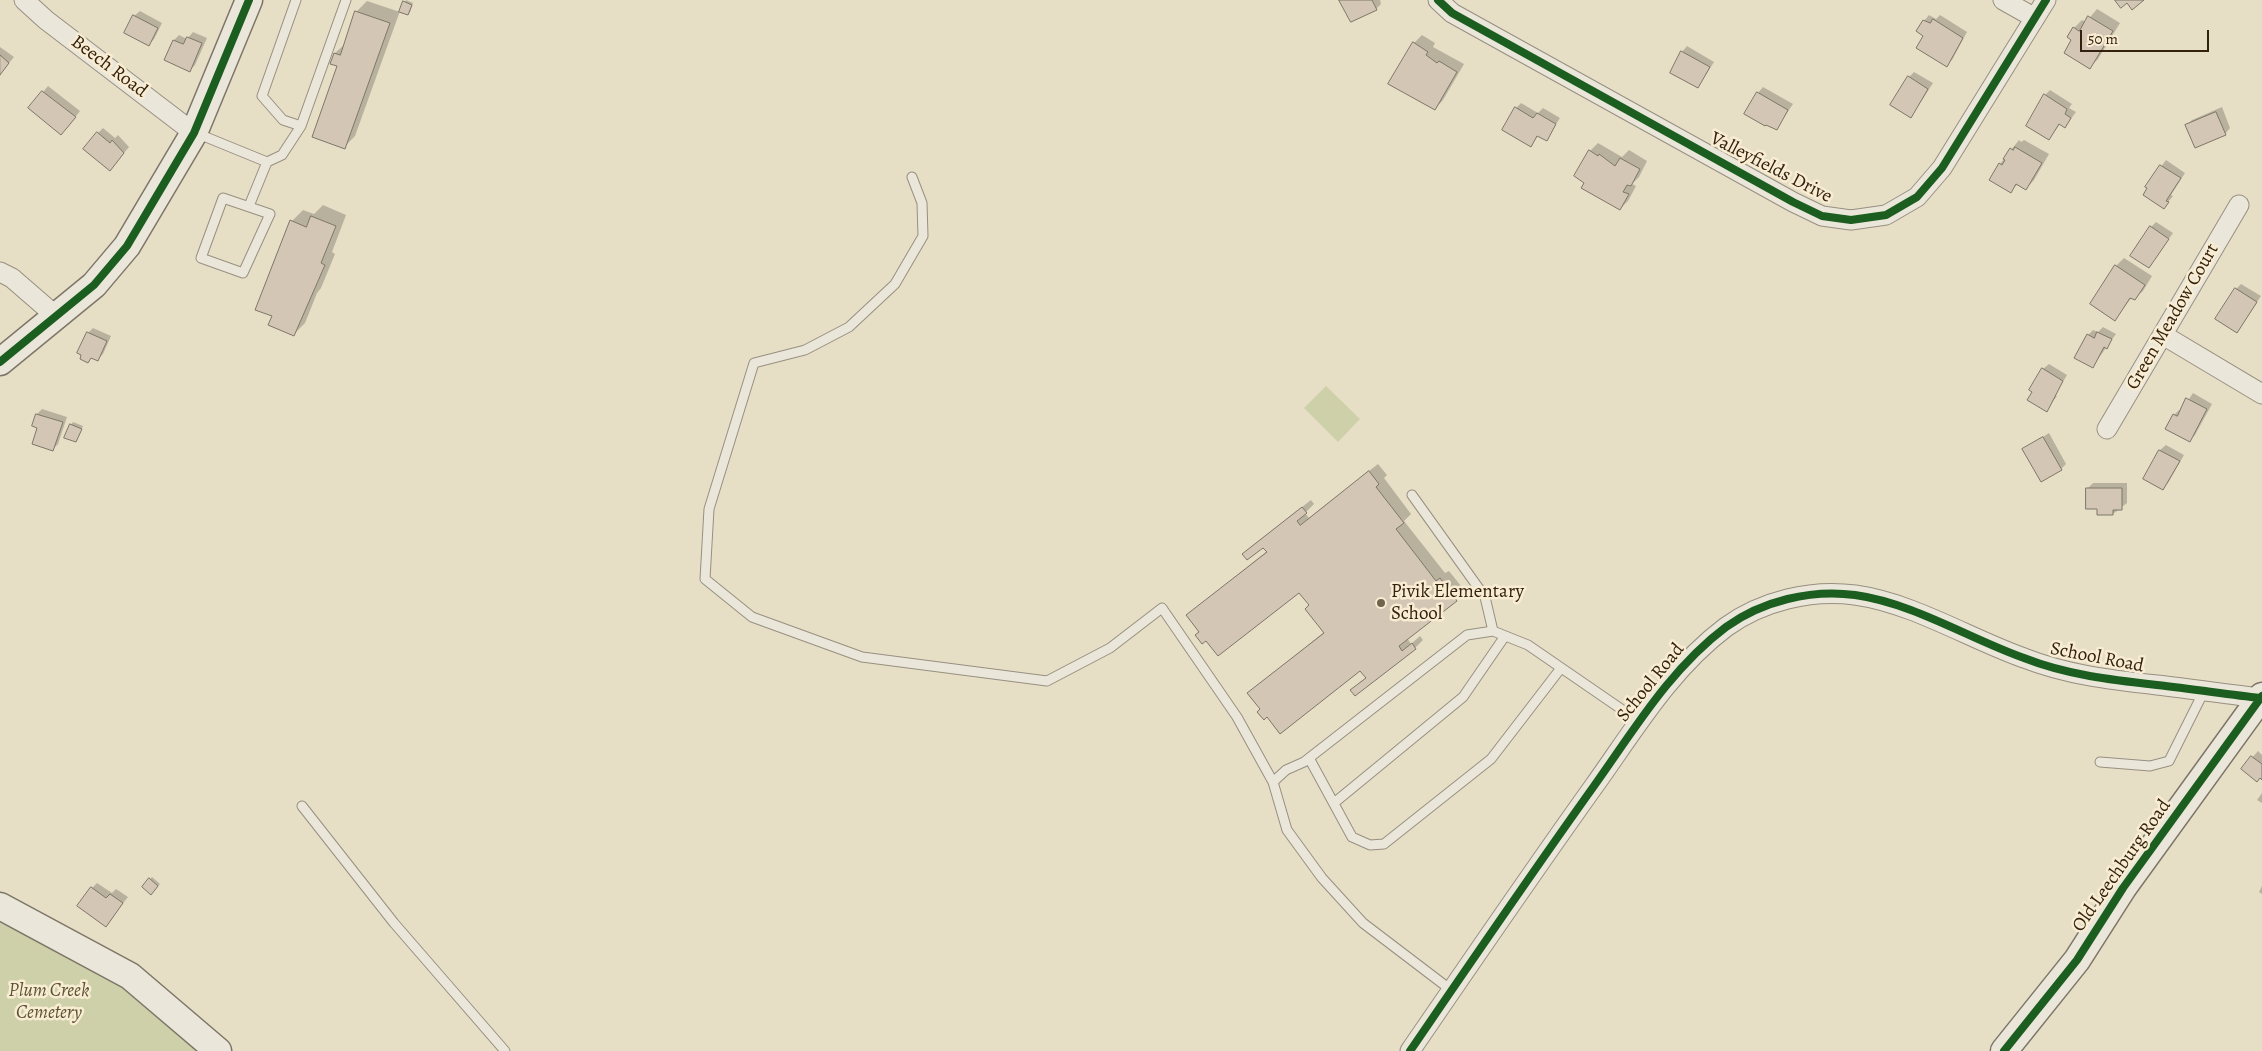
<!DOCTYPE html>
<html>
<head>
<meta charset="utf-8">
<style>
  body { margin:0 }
  #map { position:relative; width:2262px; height:1051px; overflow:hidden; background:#e7dec6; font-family:Alegreya,serif }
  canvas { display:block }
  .scale { position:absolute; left:2080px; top:30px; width:129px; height:22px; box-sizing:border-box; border:2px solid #33210f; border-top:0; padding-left:6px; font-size:15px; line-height:18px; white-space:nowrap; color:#33210f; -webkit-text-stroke:4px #f8edd2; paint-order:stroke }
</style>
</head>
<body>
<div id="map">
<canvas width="2262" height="1051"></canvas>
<div class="scale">50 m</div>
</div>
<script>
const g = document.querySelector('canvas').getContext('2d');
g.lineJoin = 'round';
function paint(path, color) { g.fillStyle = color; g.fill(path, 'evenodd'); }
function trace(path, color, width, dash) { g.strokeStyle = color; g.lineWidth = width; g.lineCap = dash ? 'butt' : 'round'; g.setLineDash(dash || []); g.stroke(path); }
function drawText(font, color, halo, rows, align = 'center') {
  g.font = font + ' Alegreya,serif'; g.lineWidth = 5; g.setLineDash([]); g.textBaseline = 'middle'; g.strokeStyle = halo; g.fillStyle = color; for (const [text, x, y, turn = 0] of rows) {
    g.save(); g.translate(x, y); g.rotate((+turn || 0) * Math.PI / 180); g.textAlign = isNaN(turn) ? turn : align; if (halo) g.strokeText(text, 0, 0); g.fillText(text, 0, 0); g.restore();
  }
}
paint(new Path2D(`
  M1326,386L1360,419L1338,442L1304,408Z
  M0,923L66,955L124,987L199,1051H0Z`), '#cdd0a9');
paint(new Path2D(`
  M406,0L413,3L410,12L407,14L400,11L355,136L344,147L338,66L332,63L335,53L345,44L356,12L367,1L400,12Z
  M1341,0H1380L1381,4L1376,9Z
  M2097,9L2120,23L2098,59L2090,67L2073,39L2074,28L2082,20L2086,22Z
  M140,11L162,23L154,39L149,44L134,16Z
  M1929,15L1936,19L1940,15L1967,32L1952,60L1946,65L1925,35L1924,21Z
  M193,32L207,38L195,65L190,70L174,40L179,35L187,39Z
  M1422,35L1435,43L1433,47L1464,64L1443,100L1435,109L1414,43Z
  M1687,46L1714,62L1698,87L1682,52Z
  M0,47L14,57L0,74Z
  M1914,72L1933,83L1911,117L1909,77Z
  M48,86L80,111L67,128L30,108Z
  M1763,87L1793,104L1776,129L1758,93Z
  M2050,90L2072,104L2069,108L2076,112L2065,127L2060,124L2049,139L2045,95Z
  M1521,103L1538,113L1543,108L1560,118L1546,140L1538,136L1531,145L1516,108Z
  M2222,107L2230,128L2225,134L2187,125L2192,120Z
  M103,128L115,138L118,135L129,147L115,164L98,133Z
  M2019,140L2021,142L2024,140L2049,154L2034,180L2026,189L2018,184L2010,191L2000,164Z
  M1598,143L1622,157L1629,150L1647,161L1639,177L1632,184L1636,186L1628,201L1620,209L1585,182L1590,151Z
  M2166,160L2185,173L2171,195L2173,196L2164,207L2147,186Z
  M323,205L346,215L332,252L335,254L321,288L317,293L305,323L294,334L273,315L292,221L303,210L314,214Z
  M2156,222L2173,233L2149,267L2151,227Z
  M2124,258L2152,276L2143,291L2134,299L2132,297L2115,319L2091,303L2116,266Z
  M2241,284L2261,296L2237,331L2236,289Z
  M2103,327L2116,334L2093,366L2088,335L2093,330L2098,332Z
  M93,328L111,336L103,354L97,360L92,357L88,362V333Z
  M2049,364L2067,375L2055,395L2057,396L2046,410L2043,369Z
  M2193,393L2212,404L2195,435L2190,440L2174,415L2179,410L2181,411Z
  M42,409L67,417L58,444L53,449L39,427L37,414Z
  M73,422L83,426L76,441L71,425Z
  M2049,433L2066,464L2061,469L2024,449Z
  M2166,445L2184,455L2168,483L2163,489L2145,478L2160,450Z
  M1378,464L1387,475L1384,478L1411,514L1404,521L1445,573L1449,571L1465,591L1407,638L1411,644L1420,636L1423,640L1415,648L1355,694L1360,682L1367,677L1360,669L1262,709L1249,693L1324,632L1310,605L1299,591L1200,631L1188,615L1267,551L1263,546L1244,554L1252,546L1311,500L1314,504L1305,513L1309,518Z
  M2093,483H2127V503L2113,514L2098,508L2087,489Z
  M2258,751L2262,755V778L2243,768Z
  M2262,793V803L2257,800Z
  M152,877L160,884L151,894L143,887Z
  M97,883L112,893L116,889L128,897L106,925L92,888Z
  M2262,886V894L2259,892Z`), '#0003');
const building = new Path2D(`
  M1339,0H1372L1377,10L1351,22Z
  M2115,0H2144L2132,10L2127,3L2121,8Z
  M403,1L412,5L408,15L399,12Z
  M355,11L390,23L345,149L312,137L337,66L330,64L334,53L340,55Z
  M133,15L158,28L149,46L124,33Z
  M2088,16L2113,31L2090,69L2064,53L2071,40L2067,37L2073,27L2079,31Z
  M1933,19L1963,38L1947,67L1916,48L1923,36L1916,31L1923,20L1930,23Z
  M187,37L202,43L190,72L164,60L173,40L183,44Z
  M1413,42L1428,52L1426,55L1437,63L1439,61L1457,72L1435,110L1388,84Z
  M1681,51L1710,67L1698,88L1670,73Z
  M0,55L9,63L0,75Z
  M1908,76L1928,89L1911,118L1890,105Z
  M42,91L76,117L61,135L28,108Z
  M1757,92L1788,110L1777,130L1766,125L1765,126L1744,114Z
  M2044,94L2067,109L2065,114L2071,118L2065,128L2059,124L2049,140L2026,126Z
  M1515,107L1533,118L1537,113L1556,124L1547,141L1537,136L1531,147L1502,130Z
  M2216,112L2226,135L2195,148L2185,125Z
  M97,132L110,143L112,140L124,153L110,171L83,149Z
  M2015,147L2042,163L2026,190L2016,184L2011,193L1989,180L1999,163L2002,165L2005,160L2003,159L2010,148L2013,150Z
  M1589,150L1598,156L1599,154L1615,166L1620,158L1640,169L1631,186L1627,185L1623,192L1629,194L1620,210L1581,188L1584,183L1574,176Z
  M2160,165L2181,178L2166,201L2169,202L2164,209L2143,195L2147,188L2145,187Z
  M311,216L336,226L321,263L325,265L294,336L268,325L272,316L255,310L290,220L306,227Z
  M2150,226L2169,239L2149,268L2130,256Z
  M2115,265L2145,285L2135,300L2130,298L2115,321L2090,304Z
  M2235,288L2257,302L2237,333L2215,319Z
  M87,332L107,341L98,361L91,358L88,363L80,359L81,355L77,353Z
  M2097,332L2112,339L2107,349L2104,347L2093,368L2074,358L2087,334L2094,338Z
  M2042,368L2063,381L2047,412L2027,400L2032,392L2029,390Z
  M2186,398L2207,409L2190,442L2165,429L2173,414L2177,416Z
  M36,414L63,422L53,451L32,444L37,428L32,426Z
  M70,424L82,429L76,442L64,438Z
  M2043,437L2062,470L2041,482L2022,449Z
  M2159,450L2180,461L2163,490L2143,479Z
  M1369,471L1379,484L1376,487L1404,523L1396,529L1436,581L1440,578L1457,601L1399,646L1402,651L1412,643L1416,649L1355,696L1350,690L1366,678L1360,671L1280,734L1267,717L1264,720L1257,712L1260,709L1247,693L1324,633L1305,609L1309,605L1299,593L1218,656L1206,641L1202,644L1195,635L1199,632L1186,615L1267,552L1263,548L1247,560L1242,554L1302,507L1307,513L1297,521L1300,525Z
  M2086,488H2122V510H2113V515H2097V509H2086Z
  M2251,756L2262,764V780L2260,778L2257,782L2241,769Z
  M149,878L158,886L151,895L142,887Z
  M91,887L106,898L110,894L123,903L106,927L77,906Z`);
paint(building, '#d4c6b5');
trace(building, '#7d7668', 1);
const lane = new Path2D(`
  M296,0L262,96L283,120L301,126
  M196,133L267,162L282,155L301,126L346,0
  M912,177L922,203L923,236L895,284L849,327L805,350L754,363L709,509L705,579L752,617L862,657L1047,681L1110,648L1162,608L1237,717L1273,782
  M223,198L270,214L243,273L201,258Z
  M249,206L267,162
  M1412,495L1485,597L1493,631
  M1309,758L1352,837L1370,845L1384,844L1491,759L1561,668
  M2100,762L2150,766L2169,761L2204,691
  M1334,803L1463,697L1505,636
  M302,806L394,923L505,1051
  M1451,990L1363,923L1322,878L1287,830L1273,782L1286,770L1304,762L1467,635L1493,631L1528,645L1640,722`);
const street = new Path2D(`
  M24,0L46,20L194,133
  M1438,0L1452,13L1793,202L1822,216L1851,220L1886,215L1917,197L1942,168L2046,0
  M2003,0L2035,18
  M0,272L12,278L57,317
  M2163,335L2262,394
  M2107,429L2239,205
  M1410,1051C1471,962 1531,874 1594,786C1634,730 1670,669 1726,627C1762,601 1811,589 1855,595C1913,603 1970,639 2024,658C2067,675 2112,680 2157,685C2192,689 2226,694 2260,698`);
const secondary = new Path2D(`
  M0,362L94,285L127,246L194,133L249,0
  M0,906L130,976L218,1051
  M2004,1051L2077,960L2123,888L2262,696`);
trace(lane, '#979080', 11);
trace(street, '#979080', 21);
trace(secondary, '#7d7668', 29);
trace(lane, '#ebe6da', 9);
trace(street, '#ebe6da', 19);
trace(secondary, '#ebe6da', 26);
trace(new Path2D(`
  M1438,0L1452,13L1793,202L1822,216L1851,220L1886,215L1917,197L1942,168L2046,0
  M0,362L94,285L127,246L194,133L249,0
  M1410,1051C1471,962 1531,874 1594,786C1634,730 1670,669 1726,627C1762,601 1811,589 1855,595C1913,603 1970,639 2024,658C2067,675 2112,680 2157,685C2192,689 2226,694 2260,698
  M2004,1051L2077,960L2123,888L2262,696`), '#1b5e20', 8);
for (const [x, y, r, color] of [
  [1381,603,5,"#72634f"]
]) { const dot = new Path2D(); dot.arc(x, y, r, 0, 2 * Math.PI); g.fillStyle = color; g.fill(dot); trace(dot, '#f8edd2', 2); }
drawText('19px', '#33210f', '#f8edd2', [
  ["Beech Road",109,67,37],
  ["Valleyfields Drive",1771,168,27],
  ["Green Meadow Court",2173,317,-60],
  ["School Road",2097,658,11],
  ["School Road",1651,683,-51],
  ["Old Leechburg Road",2122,866,-55]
]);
drawText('19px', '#33210f', '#f8edd2', [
  ["Pivik Elementary",1391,592],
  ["School",1391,614]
], 'left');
drawText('italic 19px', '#5b5236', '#f8edd2', [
  ["Plum Creek",49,991],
  ["Cemetery",49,1013]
]);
</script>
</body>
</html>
